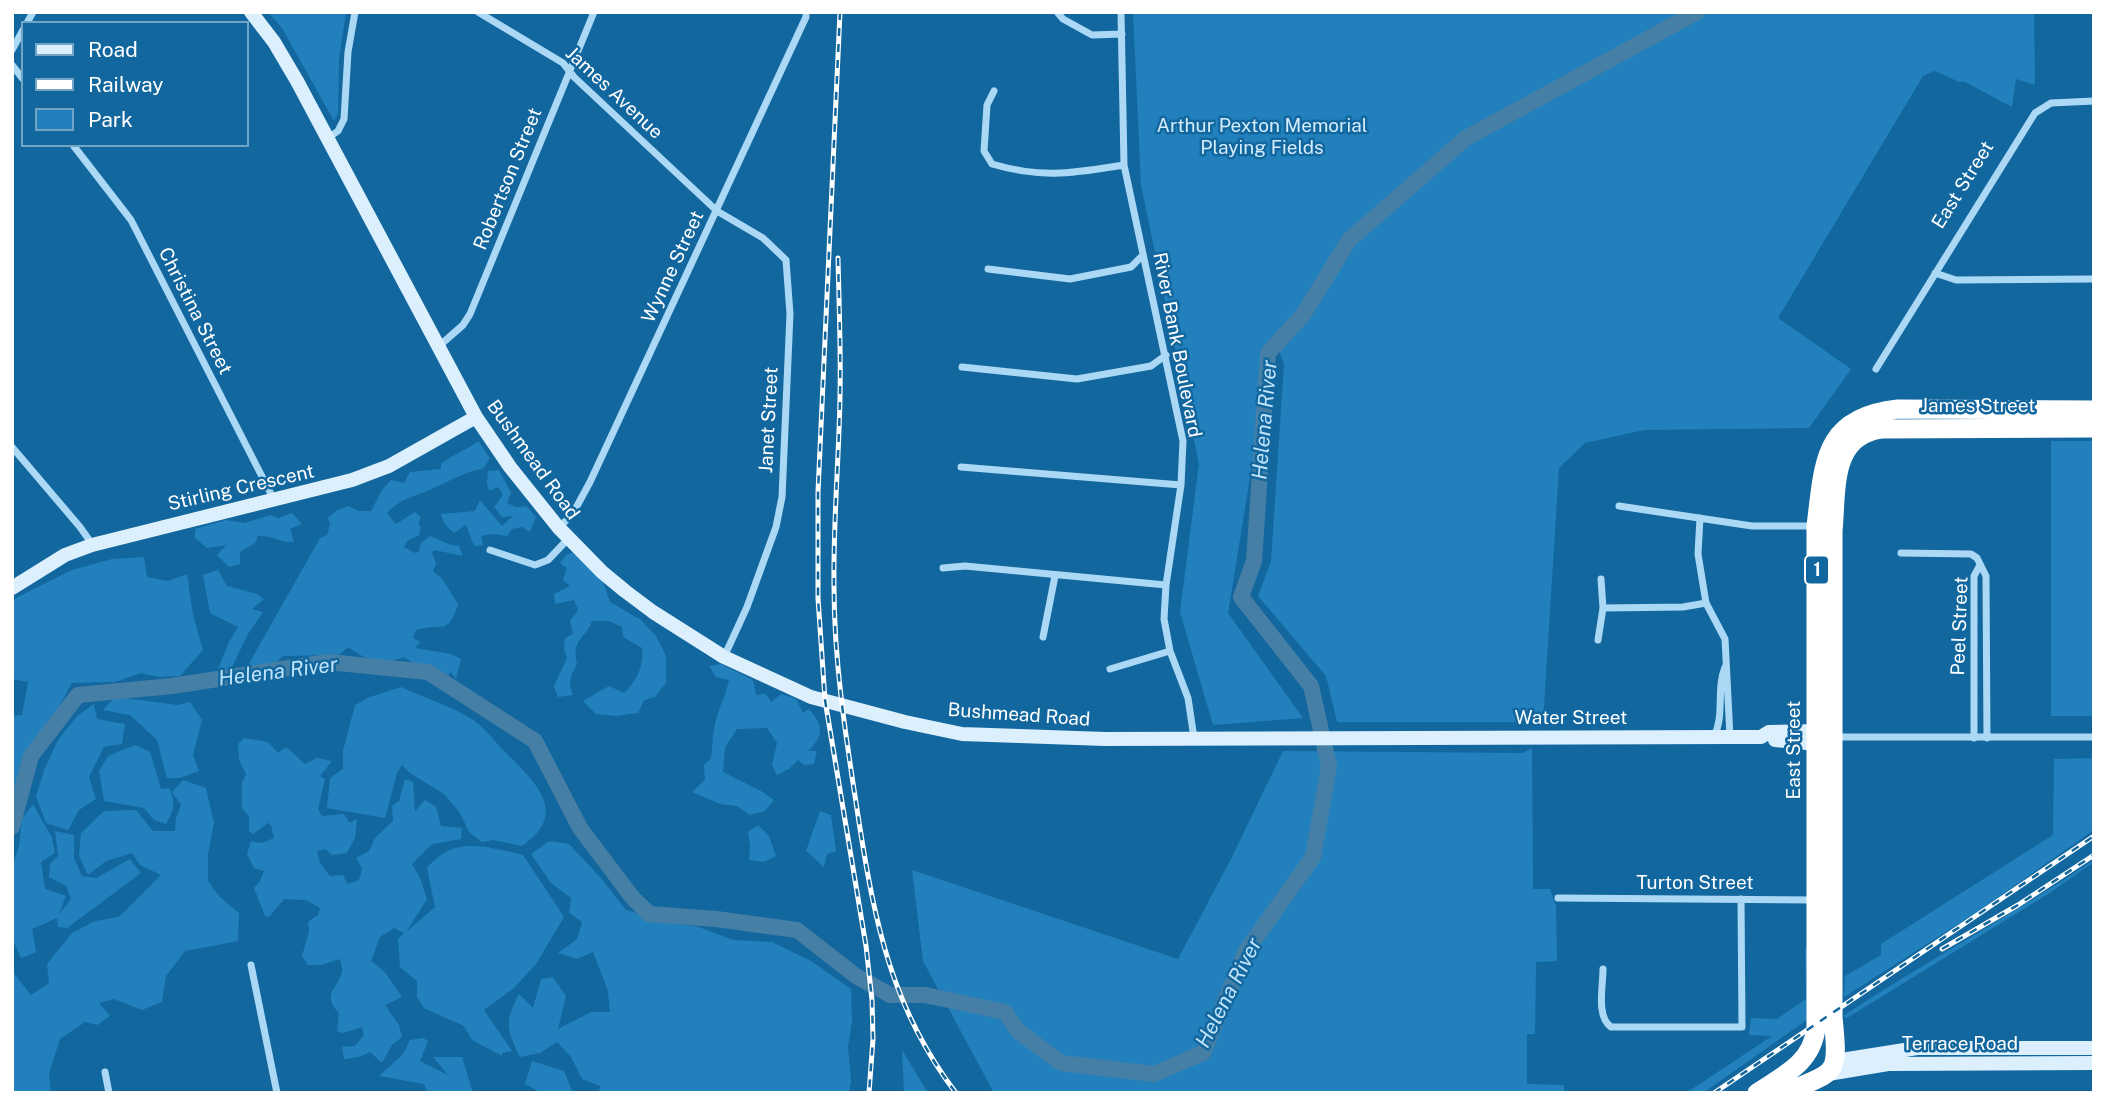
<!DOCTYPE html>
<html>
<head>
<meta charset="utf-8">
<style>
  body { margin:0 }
  #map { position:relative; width:2106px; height:1105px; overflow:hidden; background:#13679f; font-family:"Public Sans",sans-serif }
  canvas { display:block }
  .frame { position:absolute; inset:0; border:14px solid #fff; pointer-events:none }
  .legend { position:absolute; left:21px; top:21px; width:228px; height:126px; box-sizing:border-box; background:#13679f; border:2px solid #71a4c5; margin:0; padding:9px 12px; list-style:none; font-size:21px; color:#fff }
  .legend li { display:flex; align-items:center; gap:14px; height:35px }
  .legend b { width:35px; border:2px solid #71a4c5 }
</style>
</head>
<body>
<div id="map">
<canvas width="2106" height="1105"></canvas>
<div class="frame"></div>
<ul class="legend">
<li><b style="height:9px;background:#dbeffd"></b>Road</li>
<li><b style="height:9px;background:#fff"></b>Railway</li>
<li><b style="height:19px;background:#2281bc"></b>Park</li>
</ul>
</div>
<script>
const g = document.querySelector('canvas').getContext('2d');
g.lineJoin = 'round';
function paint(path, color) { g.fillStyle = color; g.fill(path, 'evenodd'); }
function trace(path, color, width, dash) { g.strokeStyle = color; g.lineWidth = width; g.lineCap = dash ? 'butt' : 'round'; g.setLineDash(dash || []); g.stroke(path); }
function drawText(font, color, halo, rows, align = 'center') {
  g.font = font + ' "Public Sans",sans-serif'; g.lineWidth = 5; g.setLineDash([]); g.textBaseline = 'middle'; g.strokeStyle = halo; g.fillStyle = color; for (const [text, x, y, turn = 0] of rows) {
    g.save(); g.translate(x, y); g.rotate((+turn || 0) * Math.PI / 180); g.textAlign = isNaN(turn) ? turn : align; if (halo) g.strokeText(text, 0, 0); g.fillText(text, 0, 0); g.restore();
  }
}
paint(new Path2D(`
  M268,12H346L339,59L338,113L334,121L282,28Z
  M1133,12H2034L2035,85L2016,79L2012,107L1965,82H1959L1935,71L1923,76L1778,318L1851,369L1809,428L1644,430L1585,443L1559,468L1543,722H1337L1326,676L1258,596L1271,561L1284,364L1273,336L1228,613L1303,718L1213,725L1180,612L1199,464L1141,185Z
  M478,441L490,458L483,469C465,471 452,480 436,487C418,496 400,498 387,513L396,524L415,512L421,517L418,523L421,527L419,535L407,541L404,547L415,553L419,551L421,543L430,536L448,544L459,546L463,556L434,550L432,553L436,563L433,571L443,580L458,604C448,637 442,622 416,630L413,638L420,642L415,648L451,654L461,659L456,679L451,672L447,677L426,665L413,663L404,657C384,665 364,660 348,647L339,655L283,656L274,664H260L246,669L320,538L327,535L330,524L328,518L337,510L349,506L358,511H371L382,490L391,480L404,483L410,472L441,469V464C453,454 466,451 478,441Z
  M2051,441H2094V716H2051Z
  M499,470L511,493L507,503L516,507L526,506L536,517L530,532L522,527L512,529L507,536L492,534L481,536L483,545L474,546L466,525L454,533L444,523L441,514L475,511L480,500L502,526L513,516L502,517L494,507L503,495L498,487L489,491L487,483L488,471Z
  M292,513L302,524L290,529L294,542C280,543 272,535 258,536L255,543L240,552V564L229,567L217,555L226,545L207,548L195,538V529L226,520L244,523L271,515L278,518Z
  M574,552L603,582L610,602L641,620L656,636L666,656V683L655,697L644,700L638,713L616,716L596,714L583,701L609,686L624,693C637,681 644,665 642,648L623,637L622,627L609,621H592C585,640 571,639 577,664C571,674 567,684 573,695L558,697L554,686L567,658L564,649L565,638L573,634L570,621L578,610L574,600L555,604L554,594L570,586L563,580L567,568L560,563L566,555Z
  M144,557L147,577L168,581L187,574L193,615L203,650L180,676L159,677L141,673L115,682L72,683L53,717L24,759L12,797V716L22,715L28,682L12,679V600L72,570L112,559Z
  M218,570L227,586L257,594L264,599L252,609L263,612L248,634L230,671L218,669L229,642L238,627L210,613L203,575Z
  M721,664L753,680L756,695L766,694L771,702L781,694L796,699L803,713L809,709C823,726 825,735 808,751H817L814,764L804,765L798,760L789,769L777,775L772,765L777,743L767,728L737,729L725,747L723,772L761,791L774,800L765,811L750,815L737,806L720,804L692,792L705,780L704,765L711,758C713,747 712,735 715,724C718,709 726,696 729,680L716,677L709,666Z
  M401,687C423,697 448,705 470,718C483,725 494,741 505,752C534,781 571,813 522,846L493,840L482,842L469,832L460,813L444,794L410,773L402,765L397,773L385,818L327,808L330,778L343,769V751L355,705L370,697Z
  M115,697L178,705L190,702L202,720L193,755L199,771L180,778H167L157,740L130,715L103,710Z
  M94,704L97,719L125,724L122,744L104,747L89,777L96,799L79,810L68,830L46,823L36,797L44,770L58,740L77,716Z
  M244,738L268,742L278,753L286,747L305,764L317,758L332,761L320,776L325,779L318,809L322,816L344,814L350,823L357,819L355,838L347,853L332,855L325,849L317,851L320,863L330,876L343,875L347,884L359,880L362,869L356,858L369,851L375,838L393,821L392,806L399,801L405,779L413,782L415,811L425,800L436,807L441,826L462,828L461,839L432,844L412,864L420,878L427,899L406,932L435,907L427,868C454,835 486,847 523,855L564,917L536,964L514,988L484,1010L512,1051L502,1053V1056L472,1040L464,1026L424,1008L417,997V981L400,967L398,939L404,933L394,928L380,937L371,961L384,971L402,997L385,1005L399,1025L402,1037L392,1045L382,1063L370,1052L359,1057L344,1059L342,1047L355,1046L364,1035L362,1027L343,1033L337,1031L339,1013C320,993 339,989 342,971C342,967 341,963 340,959L321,965H308L302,956L309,931L308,922L318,915L320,908L306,900L284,899L269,917L265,916L254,888L260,881L264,871L254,868L247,854L251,841L262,843L274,838L271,825L268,823L253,834L249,831V816L242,808V783L246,774L239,760L238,744Z
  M135,745L150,752L161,789L169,788C176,804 174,810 166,824L154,820L144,808L104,801L99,771L108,756Z
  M1532,748L1533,889H1550L1556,906L1557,961L1536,962L1535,1034H1527V1084L1564,1085V1093H994L923,961L912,870L1178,959L1231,859L1283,751L1523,753Z
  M2094,758V830L1974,914L1844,997L1845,976L1881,955V944L2053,835L2054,759Z
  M183,780L206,788L214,823L208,854V881L219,896L239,913L238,941L185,951L166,976L162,1002L142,1010L114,999L99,1003L110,1016L97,1025L85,1022L60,1039L49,1073L51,1093H12V971L31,995L49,983L47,964L72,933L95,921L119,917L161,875L140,865L132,853L106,861L88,875L79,856L81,833L104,811L136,810L153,831H175L176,818L181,805L172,792Z
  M33,804L52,838L55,853L41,862L45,889L66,896L59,914L71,899L66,886L49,877L50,864L58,856L55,831L74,835V858L82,876L96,878L130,859L141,873L67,928L58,927L57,918L32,929L36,952L21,958L12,938V868L19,846L22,819Z
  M820,811L831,815L836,851L827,854L824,867L806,851Z
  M758,825L769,836L776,856L764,862L749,860L750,846L748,832Z
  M549,841L569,844L600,877L626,910L676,924L696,926L733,940L772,942L811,961L851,989L852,1021L848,1047L851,1081L849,1093H599L600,1086L582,1079L571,1057L557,1042L540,1053L520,1057C507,1030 504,1022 519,994L533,1008L541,979L553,977L566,996L558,1029L591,1012H610L608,991L593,952L577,959L558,953L577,939L582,922L569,913L571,898L551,883L531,854Z
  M2094,860V862L2048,894L1847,1018L1843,1016C1925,962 2012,915 2094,860Z
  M1805,947H1810L1811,1017L1703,1093H1686L1772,1036L1749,1035L1751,1018L1777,1019L1806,999Z
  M423,1038L428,1041L420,1061L448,1075L433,1057H462L473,1093H428L424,1084L379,1076L403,1054L410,1040Z
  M902,1050L928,1093H904Z
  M532,1061L564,1071L573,1093H542L525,1084Z`), '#2281bc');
trace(new Path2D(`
  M12,827L31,756L78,695L172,686L328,662L428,672L535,741L580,828L632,897L649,914L716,919L797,930L856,976L890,995H925L1005,1012L1018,1031L1061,1063L1154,1074L1203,1053L1246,951L1313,857L1329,766L1311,686L1241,597L1254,561L1268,353L1303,315L1349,240L1466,138L1697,12`), '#467fa6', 16);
trace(new Path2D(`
  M478,12L563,63L574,77L717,211L763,238L786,260L790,314L782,497L776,527L747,607L724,657
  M1057,12L1063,19L1092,35L1122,34
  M1121,12L1124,165
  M27,23L33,12
  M12,50L23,30
  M12,65L23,79
  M994,91L987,105L984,151L992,164C1043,179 1073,173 1124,165L1183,441L1181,485L1166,585L1164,619L1170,651L1188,698L1194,738
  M328,138L338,131L344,119L348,52L355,12
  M73,145L131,220L274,500
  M988,269L1070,279L1131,267L1143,255
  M1935,273L1956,280L2094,279
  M438,347L463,325L470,314L594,12
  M962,367L1077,379L1151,366L1166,355
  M1876,369L2035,113L2051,103L2094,101
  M12,447L80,527L92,544
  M961,467L1181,485
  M1619,506L1752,526H1816
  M1700,518L1698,554L1706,603L1725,639L1730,737
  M558,527L571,517L590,482L806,17V12
  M490,550L535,565L548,560L568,539
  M1901,553L1971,554L1977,558L1986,576L1987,738
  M943,568L965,566L1166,585
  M1603,608L1683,607L1706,603
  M1043,637L1055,576
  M1598,640L1603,608L1601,579
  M1110,669L1170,651
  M1714,737C1725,714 1716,689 1725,667
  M1835,737H2094
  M1974,738V576L1980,565
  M1558,898L1814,900
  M251,965L277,1093
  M1603,969C1603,986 1596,1017 1611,1027H1742L1741,899
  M105,1072L109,1093`), '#abd8f4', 7);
trace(new Path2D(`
  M251,12L274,42L297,81L476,417L510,467L558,527L602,572L625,591L653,612L724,657L811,697L905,722L962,734L1105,739L1730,737H1761L1769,732L1817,731L1824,734
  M12,588L65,555L92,545L352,480L389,466L476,417
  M1775,740L1817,744L1824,741
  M1835,1061L1917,1048H2094
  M1828,1074L1888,1064L2094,1063`), '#dbeffd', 14);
trace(new Path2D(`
  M1757,1093C1784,1075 1812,1063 1816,1028V526C1824,463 1822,417 1898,409L2094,410
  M1785,1093C1837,1070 1839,1078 1833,1017V531C1837,491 1830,436 1881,429L2094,428`), '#fff', 19);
const rail = new Path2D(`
  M840,12L818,492V598L825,700L866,946L872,1000L873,1039L869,1093
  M838,258C839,304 841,350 840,396C839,459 833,523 834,586C834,666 847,744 859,822C875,924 892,1009 956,1093
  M1942,949L2018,905L2094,855
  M1714,1093L2094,836`);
trace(rail, '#fff', 5);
trace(rail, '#13679f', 2.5, [8]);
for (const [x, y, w] of [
  [1817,570,24]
]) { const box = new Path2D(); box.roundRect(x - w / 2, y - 14.5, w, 29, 5); g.fillStyle = '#13679f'; g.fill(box); trace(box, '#fff', 2); }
drawText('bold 18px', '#fff', null, [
  ["1",1817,570]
]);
drawText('19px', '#fff', '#13679f', [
  ["James Avenue",614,93,43],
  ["Robertson Street",508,179,-68],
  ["East Street",1963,185,-58],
  ["Wynne Street",673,267,-65],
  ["Christina Street",195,311,63],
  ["River Bank Boulevard",1177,345,79],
  ["James Street",1978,406],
  ["Janet Street",769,420,-87],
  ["Bushmead Road",533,460,54],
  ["Stirling Crescent",241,488,-13],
  ["Peel Street",1960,626,-88],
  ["Bushmead Road",1019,715,4],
  ["Water Street",1571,718],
  ["East Street",1794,750,-90],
  ["Turton Street",1695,883],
  ["Terrace Road",1960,1044]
]);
drawText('19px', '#d4edfd', '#13679f', [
  ["Arthur Pexton Memorial",1262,126],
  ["Playing Fields",1262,148]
]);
drawText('italic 21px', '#bfe4fa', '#13679f', [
  ["Helena River",1265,420,-85],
  ["Helena River",278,672,-7],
  ["Helena River",1229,993,-63]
]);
</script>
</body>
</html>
